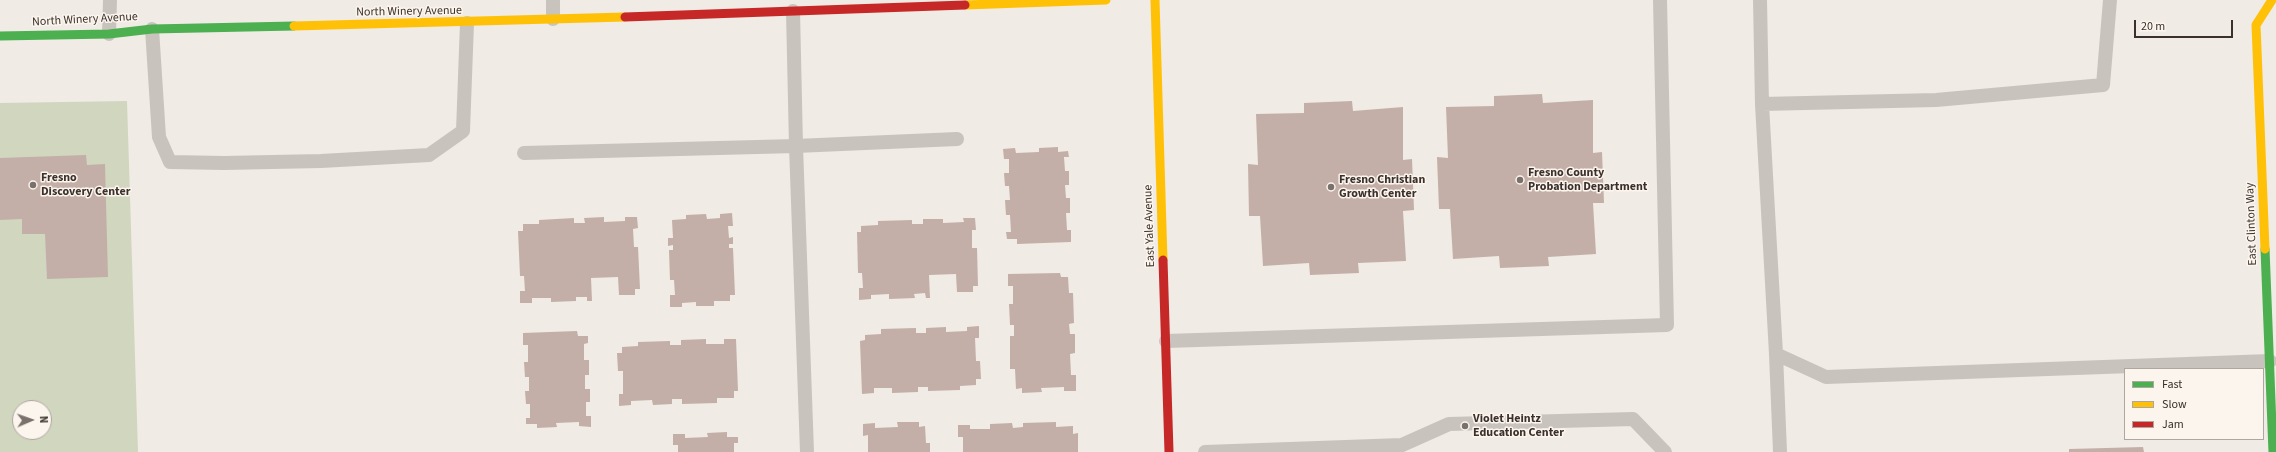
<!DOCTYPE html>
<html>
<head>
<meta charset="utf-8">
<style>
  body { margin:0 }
  #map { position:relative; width:2276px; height:452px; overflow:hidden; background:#f0ebe5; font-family:"Source Sans 3",sans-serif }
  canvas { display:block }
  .legend { position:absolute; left:2124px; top:368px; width:140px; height:72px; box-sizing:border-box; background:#fbf5ee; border:1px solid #aea6a0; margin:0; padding:5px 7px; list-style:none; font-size:12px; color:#3b302b }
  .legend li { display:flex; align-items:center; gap:8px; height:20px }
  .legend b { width:20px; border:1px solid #aea6a0 }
  .north { position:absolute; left:12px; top:400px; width:40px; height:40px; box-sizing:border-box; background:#fbf5ee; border:1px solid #aea6a0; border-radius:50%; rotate:88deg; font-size:11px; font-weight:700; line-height:16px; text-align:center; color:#3b302b }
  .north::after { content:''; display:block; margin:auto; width:14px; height:18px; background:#7a716c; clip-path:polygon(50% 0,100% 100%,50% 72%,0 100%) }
  .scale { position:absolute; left:2134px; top:20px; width:99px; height:18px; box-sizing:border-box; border:2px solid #3b302b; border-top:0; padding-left:5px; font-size:12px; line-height:14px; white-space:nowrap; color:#3b302b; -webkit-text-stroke:3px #fbf5ee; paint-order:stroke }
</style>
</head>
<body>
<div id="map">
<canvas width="2276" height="452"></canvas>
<ul class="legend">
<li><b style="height:5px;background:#4caf50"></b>Fast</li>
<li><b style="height:5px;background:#ffc107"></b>Slow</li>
<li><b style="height:5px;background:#c62828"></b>Jam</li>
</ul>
<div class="north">N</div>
<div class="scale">20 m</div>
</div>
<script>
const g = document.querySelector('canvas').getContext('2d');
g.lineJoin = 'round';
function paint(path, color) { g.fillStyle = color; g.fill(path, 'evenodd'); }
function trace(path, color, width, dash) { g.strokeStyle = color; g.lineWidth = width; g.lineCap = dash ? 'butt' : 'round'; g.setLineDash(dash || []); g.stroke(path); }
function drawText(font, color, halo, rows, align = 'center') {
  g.font = font + ' "Source Sans 3",sans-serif'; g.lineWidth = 3; g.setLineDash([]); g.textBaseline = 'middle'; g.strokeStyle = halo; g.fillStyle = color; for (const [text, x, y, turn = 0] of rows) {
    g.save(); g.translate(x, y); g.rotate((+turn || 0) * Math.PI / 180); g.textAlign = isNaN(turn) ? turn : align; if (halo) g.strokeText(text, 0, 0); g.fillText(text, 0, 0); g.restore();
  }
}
paint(new Path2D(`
  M127,101L138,452H0V103ZM20,408H44V432H20Z`), '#d1d6bf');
paint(new Path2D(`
  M1542,94L1543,103L1593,100V153L1602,152L1604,203H1593L1596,254L1548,257L1549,266L1500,268L1499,256L1453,259L1450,209H1439L1437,157L1448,158L1446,107L1494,106V96Z
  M1352,101L1353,111L1403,107V160L1412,159L1414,210L1403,211L1406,261L1358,263L1359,273L1310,275L1309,263L1263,266L1260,216H1249L1248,164L1258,165L1256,114L1304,113V103Z
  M1058,147V152L1068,151L1069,157H1064L1065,171H1069V185H1065L1066,198H1070V213H1066L1067,230H1071V242L1017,244V239H1007L1006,232H1011L1010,215H1006L1005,200H1010L1009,186H1005L1004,173H1009V159H1004L1003,149L1015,148L1016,153L1039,152V148Z
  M86,155L87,165L105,164L108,277L47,279L45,234H22V219L0,220V158Z
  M732,213L733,226H728L729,238L733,237V244H729V248H733L735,295H730V301H714V306H696V302L682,303V307H670V295H675L674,280H670L669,250H673V245L668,246V238H673L672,220L686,219V215L706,214L707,219L720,218V214Z
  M604,217V222L625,221V217H637L638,228L633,229L634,247H638L640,289H635V295H619L618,277L591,278L592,301H587V297H576V301L551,302V298H532V303H520V291H525L524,276H520L518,231H523V224H539V220L574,218V223H585L584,218Z
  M963,218H975L976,230H972V248H977L978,286H973V292H957L956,274L929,275L930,298H926L925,293L914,294L915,298L889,299V294L871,295V299L859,300V288H863L862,273H858L857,232H861V226L878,225V221L912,220V224H923V219H943V223L964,222Z
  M1060,273L1061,277H1068L1069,293H1073L1074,323L1069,324L1070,334H1075V353L1070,354L1071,375H1076V391H1064V387L1041,388L1042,392L1022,393V388L1016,389L1015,369H1010V336H1014V325H1010L1009,304H1013V286H1008V274Z
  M979,326V338H975L976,361H980L981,379H976V385L960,386V390L928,391V387H918V392L892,393V388H874V393L862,394L860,341L865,340V335L881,334V329L916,328V333H926V328L946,327V332L967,331V327Z
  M577,331L578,336H588V343L584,344V360H589V375H585V389H590V402H586V416H591V427L579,426V422L556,423L557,427L537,428V424H526V418H530V404H526L525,391H529V377H525L524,362H528V345H523V333Z
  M706,339V344H724V339H736L738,391H734V398H717V403L682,404V399H672V404L653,405L652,400L631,401V405L619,406V394H623V371H618L617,353H622V347L638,346V342L670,341V345H681V340Z
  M897,422H919V427L925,426L926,443H930V452H868V435L863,436V424L875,423V428L898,427Z
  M1056,422V427L1073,426V434L1078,433V452H963V437H958V425H970V429H990V424L1012,423L1013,428L1023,427V423Z
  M727,432V437H738V443H734V452H678V445H673V434H685V438L708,437L707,433Z
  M2143,447L2144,452H2069V449Z`), '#c3afa7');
trace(new Path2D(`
  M553,0V19
  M1760,0L1762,104L1776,354L1826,377L2270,361
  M152,29L159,137L170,162L224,163L321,161L429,155L463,131L467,23
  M109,34L110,0
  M1762,104L1936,100L2103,85L2110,0
  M524,153L796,146L793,11
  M1166,341L1667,325L1660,0
  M1776,354L1780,452
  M807,452L796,146L957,139
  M1205,452L1402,445L1449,424L1633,419L1665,452`), '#c9c3be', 14);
trace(new Path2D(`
  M0,36L109,34L152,29L294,26
  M2265,249L2273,452`), '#4caf50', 9);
trace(new Path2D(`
  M1155,0L1163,260
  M965,5L1106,0
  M294,26L625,17
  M2265,249L2256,25L2272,0`), '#ffc107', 9);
trace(new Path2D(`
  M625,17L965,5
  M1163,260L1169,452`), '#c62828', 9);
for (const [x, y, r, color] of [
  [1520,180,4,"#7a716c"],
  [33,185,4,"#7a716c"],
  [1331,187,4,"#7a716c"],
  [1465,426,4,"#7a716c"]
]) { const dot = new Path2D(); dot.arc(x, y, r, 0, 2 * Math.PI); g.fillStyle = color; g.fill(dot); trace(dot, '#fbf5ee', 1.5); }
drawText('12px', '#3b302b', '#fbf5ee', [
  ["North Winery Avenue",409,12,-1],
  ["North Winery Avenue",85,20,-3],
  ["East Clinton Way",2252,224,-92],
  ["East Yale Avenue",1150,226,-92]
]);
drawText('bold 12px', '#3b302b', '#fbf5ee', [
  ["Fresno County",1528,173],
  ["Probation Department",1528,187],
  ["Fresno",41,178],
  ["Discovery Center",41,192],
  ["Fresno Christian",1339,180],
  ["Growth Center",1339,194],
  ["Violet Heintz",1473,419],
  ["Education Center",1473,433]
], 'left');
</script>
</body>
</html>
